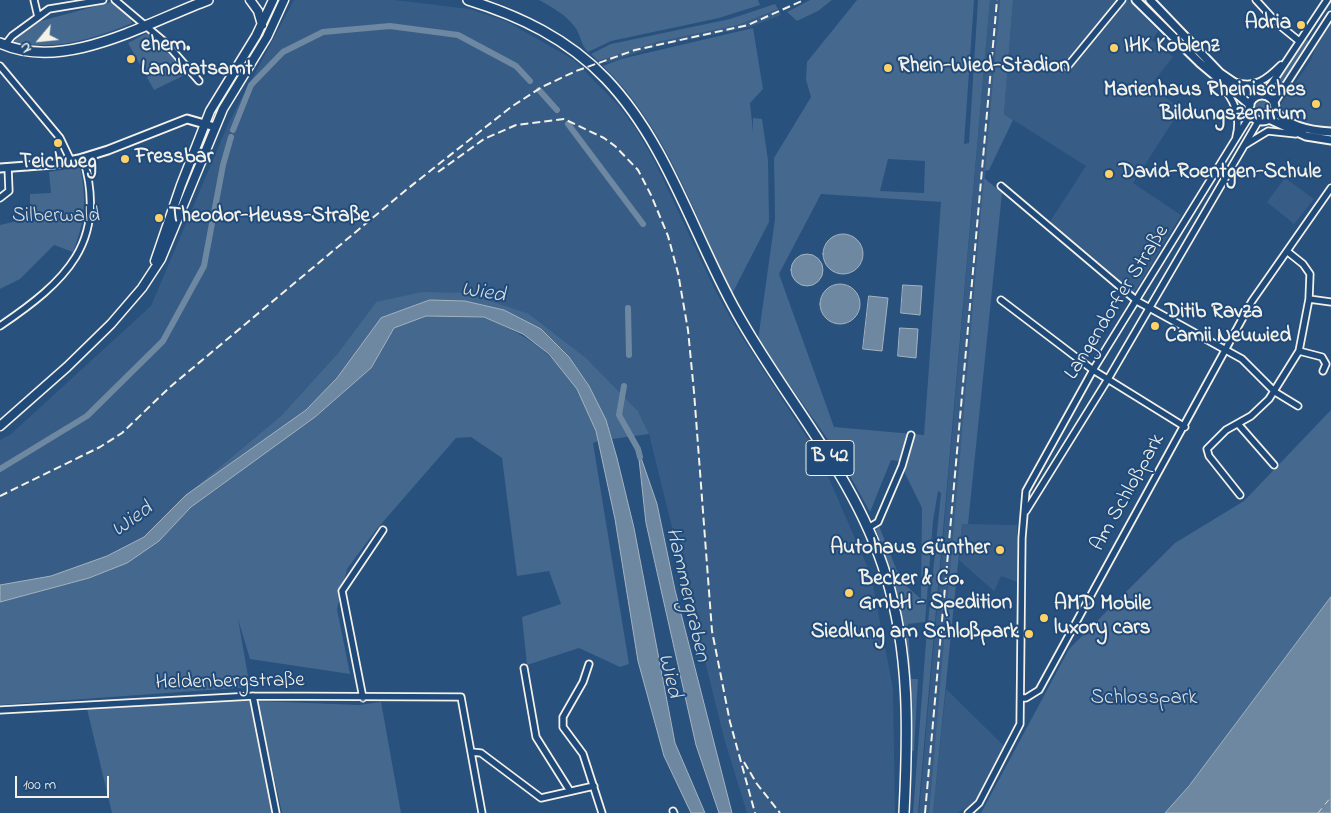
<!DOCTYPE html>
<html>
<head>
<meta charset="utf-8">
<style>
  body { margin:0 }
  #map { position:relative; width:1331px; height:813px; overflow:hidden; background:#28517e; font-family:"Indie Flower",sans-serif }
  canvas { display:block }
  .north { position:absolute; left:15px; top:15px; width:50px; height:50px; -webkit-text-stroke:4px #1f4a7a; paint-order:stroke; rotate:242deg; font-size:14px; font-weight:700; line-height:20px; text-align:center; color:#f4f1e8 }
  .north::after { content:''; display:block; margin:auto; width:18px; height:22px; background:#f4f1e8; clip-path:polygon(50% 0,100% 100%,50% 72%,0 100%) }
  .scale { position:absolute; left:15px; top:776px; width:94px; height:22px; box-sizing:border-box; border:2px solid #f4f1e8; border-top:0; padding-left:6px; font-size:15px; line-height:18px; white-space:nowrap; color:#f4f1e8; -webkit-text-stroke:4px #1f4a7a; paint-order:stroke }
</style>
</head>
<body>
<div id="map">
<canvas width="1331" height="813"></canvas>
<div class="north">N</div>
<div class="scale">100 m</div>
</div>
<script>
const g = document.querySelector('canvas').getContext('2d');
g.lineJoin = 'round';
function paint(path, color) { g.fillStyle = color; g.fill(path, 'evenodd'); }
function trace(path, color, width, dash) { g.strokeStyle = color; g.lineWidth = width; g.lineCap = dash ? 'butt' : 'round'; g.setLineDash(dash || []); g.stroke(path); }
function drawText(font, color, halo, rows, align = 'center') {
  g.font = font + ' "Indie Flower",sans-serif'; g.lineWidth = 4; g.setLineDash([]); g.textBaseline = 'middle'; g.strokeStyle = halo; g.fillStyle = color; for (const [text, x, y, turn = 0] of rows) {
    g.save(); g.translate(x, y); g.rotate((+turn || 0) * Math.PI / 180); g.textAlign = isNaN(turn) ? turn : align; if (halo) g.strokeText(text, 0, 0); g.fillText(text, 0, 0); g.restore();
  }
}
paint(new Path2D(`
  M294,0H394L469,9L506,21L574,60L618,105L636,129L655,162L715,290L735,326L820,458L871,575L893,689L895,813H747L724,738L649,434L638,411L586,358L529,314L376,302L339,352L281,416L186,495L144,537L107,556L51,576L0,585V440L11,434L151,306L229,122Z
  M990,0H1000L984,189L929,813H919Z
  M1013,0H1128L1158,31L1152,40L1173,57L1150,86L1181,109L1133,183L1181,215L1134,293L1049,223L1086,166L1004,114Z
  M778,9L781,15L750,27L658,46L606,63L604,59L657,42L738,25Z
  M1331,23V130L1305,125L1285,115L1281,108V104L1311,60L1316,46Z
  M1285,178L1314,199L1294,224L1267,202Z
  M962,524L1017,525V582L1001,576L994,591L959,560Z
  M946,689L1005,747L981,792L972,805L957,813H933Z`), '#375d86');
paint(new Path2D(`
  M539,0H758L760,5L719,18L611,41L588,52C580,44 581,35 575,27C566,15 552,7 539,0Z
  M810,0H832L818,11L797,21L787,12Z
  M857,0H974L964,144L969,143L978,0H990L918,813H913L926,642L941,493L938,491L933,521L925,622L908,624L911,679H918L914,751L911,750L909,680L896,596L874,532L879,526L901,581L921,599L922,508L899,461L891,460L870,512L838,454L758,340L775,219L774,158L811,97L806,80L807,62ZM888,159L925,161L924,193L880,191ZM821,194L941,202L924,435L834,427L779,274Z
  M1000,0H1013L1004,114L1013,120L989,170L985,171Z
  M111,2L130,17L132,23C93,39 58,51 15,42V38L41,21Z
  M775,4L778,9L738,25L657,42L598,61L591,54L611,44L730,19Z
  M753,28L763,89L750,103L753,132V118L762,119L768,160L769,222L732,294C694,215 667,128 603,66L621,59Z
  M149,32L176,57L189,73L154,90L128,43Z
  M1304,38L1310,42L1279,90L1273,86Z
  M1255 108a7 7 0 1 1 14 0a7 7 0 1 1-14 0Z
  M80,167C87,201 85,220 73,252L54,245L20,279L0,289V225L30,218V194L51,193L49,172Z
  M984,178L1002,193L968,524H962L933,813H929Z
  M422,292L466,293L529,314L586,358L638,411L649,434L612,439L606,420L589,386L569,357L504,310L381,318L337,378L306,410L186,495L281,416L339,352L376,302Z
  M426,316C444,317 465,314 483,317C489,319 496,322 501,325C549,345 588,389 598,441L593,443L629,664L620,667L579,648L527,665L522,617L561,604L549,571L517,576L502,458L471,437L456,438L376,530L347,569L337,609L350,674L250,659L238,619L250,687L0,705V602L89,578L127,563L159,541L191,507L315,417L371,368L394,328Z
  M1331,410V597L1189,786L1165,813H981L1069,649L1175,543L1244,501Z
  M250,700L273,813H112L87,709L96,706Z
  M257,701L359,705L381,702L401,813H282Z`), '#45688e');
const water = new Path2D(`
  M823 254a20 20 0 1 1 40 0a20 20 0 1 1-40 0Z
  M791 270a16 16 0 1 1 32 0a16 16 0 1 1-32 0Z
  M820 304a20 20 0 1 1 40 0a20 20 0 1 1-40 0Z
  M903,285L922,286L920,315L901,313Z
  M869,296L888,298L882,351L863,349Z
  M430,300L465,301L504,310L541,329L569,357L589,386L606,420L617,458L634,528L675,743L705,813H691L664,756L638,661L615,519L596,431L577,389L549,354L523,334L484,317L426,316L394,328L371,368L315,417L191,507L159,541L127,563L89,578L0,602V585L51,576L107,556L144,537L186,495L306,410L337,378L381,318Z
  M900,328L918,329L916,358L898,356Z
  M638,449L657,504L675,590L732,813H719L696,745L646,523Z
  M1331,597V813H1165L1189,786Z`);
paint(water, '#6e88a2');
trace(water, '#a4b2be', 1);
trace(new Path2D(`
  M539,90L557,110
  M568,124L643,224
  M233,130L251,85L283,52L323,32L390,26L458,35L516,66L530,81
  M628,308L629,355
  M624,386L619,415L638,449L640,457
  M0,469L87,416L163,341L204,266L223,165L231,137`), '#6e88a2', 6);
trace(new Path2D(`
  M1318,813L1331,797`), '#d9dcda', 1, [6, 5]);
const minor = new Path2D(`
  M34,0L38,17
  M115,0L166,43L199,81
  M1256,0L1278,24L1299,41
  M5,45L12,36L49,9L103,0
  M0,66L60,138L71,161
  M1067,67L1122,0
  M1219,82C1233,99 1242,114 1236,137
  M1235,82C1255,89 1267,79 1281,65
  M1264,95L1327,0
  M1274,103L1331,15
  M1245,145L1268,131L1296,134
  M1001,186L1137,301L1242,359L1275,392L1298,406
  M0,198L9,191L8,167
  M1309,299L1331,302
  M1001,300L1093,370L1185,427
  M0,326C65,282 109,242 83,158
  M1299,351L1322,357L1326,364L1323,371
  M1239,425L1274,465
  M1240,495L1209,456L1207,449L1226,430L1251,416L1269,399L1299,351L1309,299L1310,274L1303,264L1288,252
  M1026,511L1108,379L1259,120
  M868,528L878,522L902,466L911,435
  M589,664L583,682L563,717V727L583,754L602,813
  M524,668L536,737L570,791
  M253,696L276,813
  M363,698L342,591L383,530
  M1021,698H1026L1039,690L1252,301L1331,188
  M0,710L253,696L461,697L482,813
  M472,752L481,753L541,798L594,786
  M673,811L674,813
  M968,813L979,803L1020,724L1022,538L1026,491L1093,370L1251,114`);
const tertiary = new Path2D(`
  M1136,0L1200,63L1250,105
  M1150,0L1220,73L1255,97
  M1249 108a13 13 0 1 1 26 0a13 13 0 1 1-26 0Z
  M1275,111C1288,126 1312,131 1331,132
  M1269,119L1306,136L1331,140
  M0,168L53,164L79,159L108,150L187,119L215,127`);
const secondary = new Path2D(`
  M250,0L258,11L262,25
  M155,261L181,185L210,111L256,36L273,0
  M0,426L67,367L111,324L142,288L161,259L223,109L267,37L284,0`);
const primary = new Path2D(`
  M468,0C520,16 568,39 606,79C668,144 693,235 737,313C786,401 856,477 886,576C910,653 908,733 904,813
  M0,43C64,73 148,22 208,0`);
trace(minor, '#f4f1e8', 9);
trace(tertiary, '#f4f1e8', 11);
trace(secondary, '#f4f1e8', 11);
trace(primary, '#f4f1e8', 12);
trace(minor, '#1f4a7a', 5.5);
trace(tertiary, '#1f4a7a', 7);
trace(secondary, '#1f4a7a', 8);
trace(primary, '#1f4a7a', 9);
trace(new Path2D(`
  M438,172L484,139L516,125L564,119L604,138L615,146L638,170L651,195L668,236L678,273L688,330L694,392L712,631L730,722L755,813
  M0,496L100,447L122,433L170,387L406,190L511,107L542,87L576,71L635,50L748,25L804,0
  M744,762L757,784L780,813
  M925,813L997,0`), '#f4f1e8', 2, [8, 4]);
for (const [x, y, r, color] of [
  [1301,25,5,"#ffd166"],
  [1114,48,5,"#ffd166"],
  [131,59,5,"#ffd166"],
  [888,68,5,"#ffd166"],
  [1316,104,5,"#ffd166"],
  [58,143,5,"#ffd166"],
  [125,159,5,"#ffd166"],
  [1109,174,5,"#ffd166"],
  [159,218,5,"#ffd166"],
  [1155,326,5,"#ffd166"],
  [1000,550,5,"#ffd166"],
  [849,593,5,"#ffd166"],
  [1044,618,5,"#ffd166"],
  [1029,634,5,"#ffd166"]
]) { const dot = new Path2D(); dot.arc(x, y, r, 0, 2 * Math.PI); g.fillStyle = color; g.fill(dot); trace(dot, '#1f4a7a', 2); }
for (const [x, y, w] of [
  [830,458,48]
]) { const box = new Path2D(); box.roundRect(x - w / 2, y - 17.5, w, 35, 4); g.fillStyle = '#1f4a7a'; g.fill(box); trace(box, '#f4f1e8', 1); }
drawText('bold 20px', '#f4f1e8', null, [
  ["B 42",830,458]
]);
drawText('bold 21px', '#f4f1e8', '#1f4a7a', [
  ["Adria",1291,25,"right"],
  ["ehem.",141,47],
  ["Landratsamt",141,71],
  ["IHK Koblenz",1124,48],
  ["Rhein-Wied-Stadion",898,68],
  ["Marienhaus Rheinisches",1306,92,"right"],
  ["Bildungszentrum",1306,116,"right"],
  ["Fressbar",135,159],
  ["Teichweg",58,164,"center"],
  ["David-Roentgen-Schule",1119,174],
  ["Theodor-Heuss-Straße",169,218],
  ["Ditib Ravza",1165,314],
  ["Camii Neuwied",1165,338],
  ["Autohaus Günther",990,550,"right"],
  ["Becker & Co.",859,581],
  ["GmbH - Spedition",859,605],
  ["AMD Mobile",1054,606],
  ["luxory cars",1054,630],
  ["Siedlung am Schloßpark",1019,634,"right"]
], 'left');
drawText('21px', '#dadcda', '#1f4a7a', [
  ["Silberwald",56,218],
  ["Schlosspark",1144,700]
]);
drawText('21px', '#f4f1e8', '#1f4a7a', [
  ["Langendorfer Straße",1118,303,-58],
  ["Am Schloßpark",1129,493,-61],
  ["Heldenbergstraße",230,683,-1]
]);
drawText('italic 22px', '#d9dcda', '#1f4a7a', [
  ["Wied",483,294,9],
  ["Wied",133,521,-35],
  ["Hammergraben",686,595,77],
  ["Wied",668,676,76]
]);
</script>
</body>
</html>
